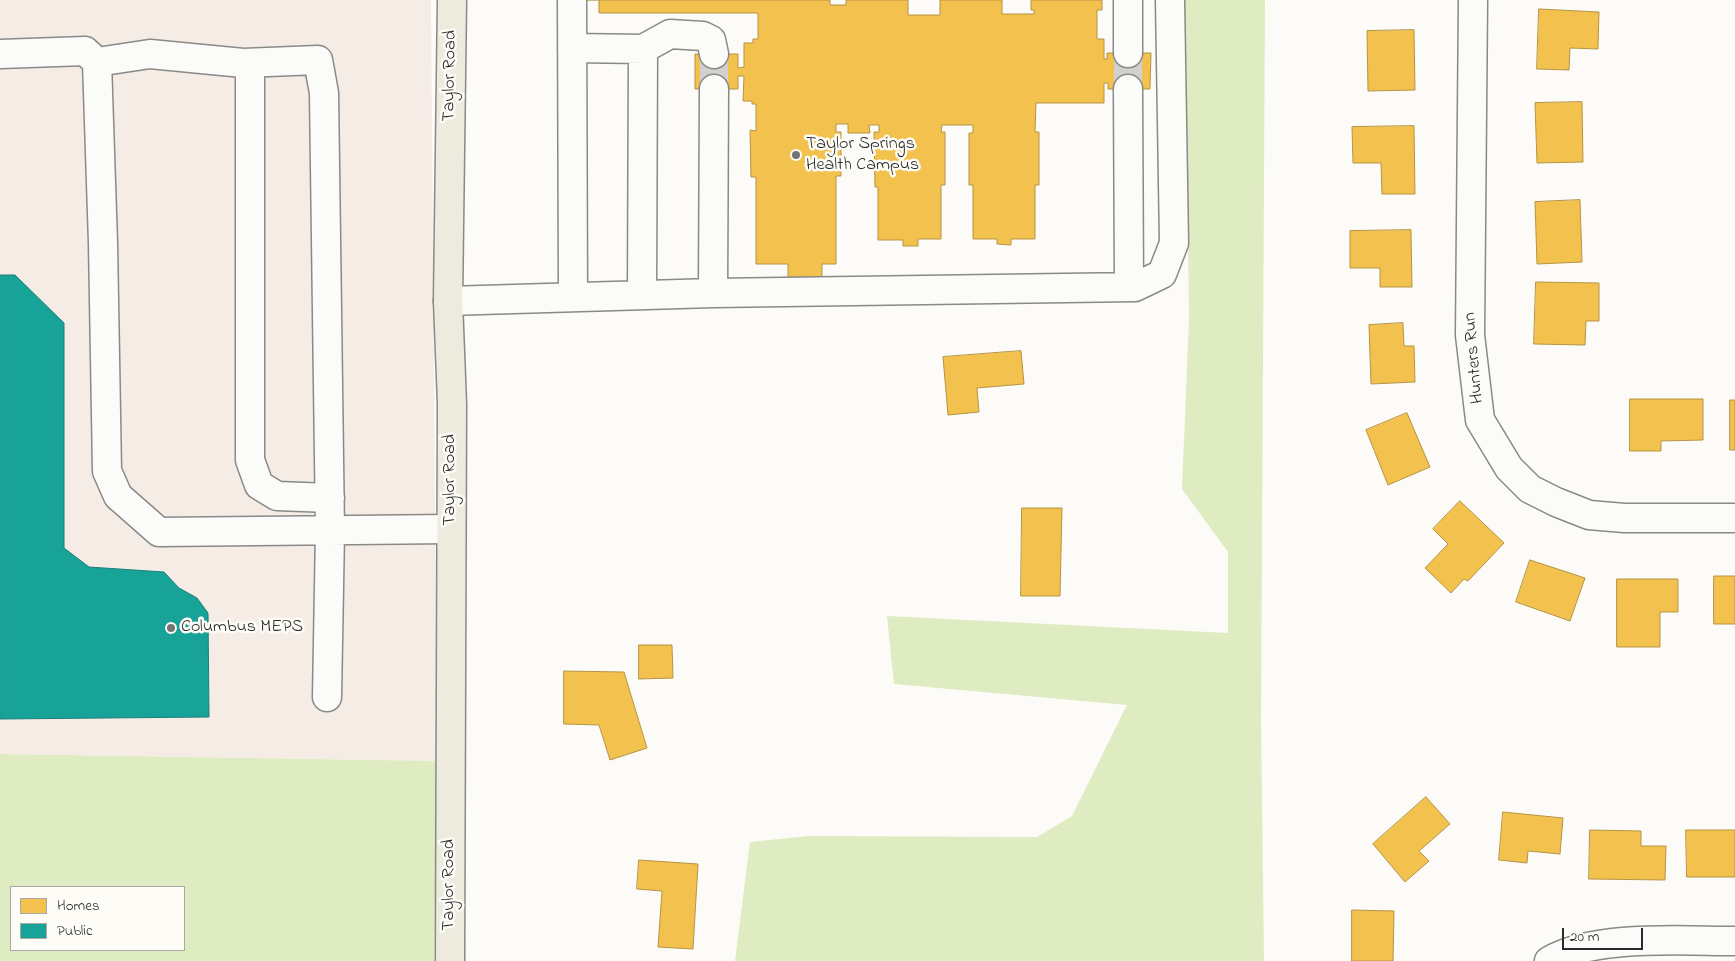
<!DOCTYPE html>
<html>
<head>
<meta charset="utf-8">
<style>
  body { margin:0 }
  #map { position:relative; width:1735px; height:961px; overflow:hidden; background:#fcfbf8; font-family:"Indie Flower",sans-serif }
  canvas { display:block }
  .legend { position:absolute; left:10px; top:886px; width:175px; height:65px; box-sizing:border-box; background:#fdfcf7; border:1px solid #a9a8a5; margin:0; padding:6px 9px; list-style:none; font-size:15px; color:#2b2b2b }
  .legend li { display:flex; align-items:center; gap:10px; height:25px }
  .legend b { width:25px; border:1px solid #a9a8a5 }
  .scale { position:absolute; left:1562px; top:928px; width:81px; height:22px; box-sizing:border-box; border:2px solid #2b2b2b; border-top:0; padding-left:6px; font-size:15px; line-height:18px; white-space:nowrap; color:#2b2b2b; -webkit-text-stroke:4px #fdfcf7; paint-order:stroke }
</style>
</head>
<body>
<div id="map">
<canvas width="1735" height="961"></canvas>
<ul class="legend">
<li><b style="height:14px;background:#f2c14e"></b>Homes</li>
<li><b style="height:14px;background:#17a398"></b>Public</li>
</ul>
<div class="scale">20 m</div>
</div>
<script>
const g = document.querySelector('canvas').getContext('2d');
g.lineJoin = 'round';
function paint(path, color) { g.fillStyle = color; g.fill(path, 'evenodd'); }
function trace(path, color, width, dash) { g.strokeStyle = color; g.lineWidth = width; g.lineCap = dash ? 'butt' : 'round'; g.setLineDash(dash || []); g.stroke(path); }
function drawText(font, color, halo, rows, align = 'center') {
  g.font = font + ' "Indie Flower",sans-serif'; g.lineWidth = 5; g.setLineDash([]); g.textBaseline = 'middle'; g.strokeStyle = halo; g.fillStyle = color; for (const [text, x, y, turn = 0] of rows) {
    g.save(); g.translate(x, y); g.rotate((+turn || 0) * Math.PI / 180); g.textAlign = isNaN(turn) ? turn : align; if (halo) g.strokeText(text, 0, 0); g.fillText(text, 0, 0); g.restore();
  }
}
paint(new Path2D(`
  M0,0H431L437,761L0,754Z`), '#f6ece6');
paint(new Path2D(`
  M1185,0H1265L1261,719L1264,961H735L750,842L808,836L1037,837L1072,816L1127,705L894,684L887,616L1228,633V552L1182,489L1189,319Z
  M0,754L437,761L434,961H0ZM11,887H184V950H11Z`), '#dfebc1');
const homes = new Path2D(`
  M584,0H830V5H846V0H908V15H940V0H1002V14H1034V10H1031V0H1102V10H1097V39H1104V59H1107V53H1151L1150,89H1108V83H1104V103H1036L1035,132H1039V185H1035V239H1011V245L997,244V239H973V185H969V133H973V125H942L941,132H945V185H941V239H918V246H903V240H878V187H875L874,132H879V125H869L870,133H848V124H836V132H841V176H836V264H822V280H788V264H756V177H751L750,130L756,131V104H752V101H743L744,76H738V89H695V54H738V68L744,67V43H753V39H758V13H599V0Z
  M1539,9L1599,12L1598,49L1570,48L1569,70L1537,69Z
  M1414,30L1415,90L1368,91L1367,31Z
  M1582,102L1583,162L1537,163L1535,103Z
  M1414,126L1415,194H1382L1381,163H1353L1352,127Z
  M1580,200L1582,262L1537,264L1535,202Z
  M1411,230L1412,287H1380V268H1350V231Z
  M1536,282L1599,283V321H1586L1585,345L1534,344Z
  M1403,323L1404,346H1414L1415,382L1371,384L1369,325Z
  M1021,351L1024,384L977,388L979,412L948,415L943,357Z
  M1630,399H1703V440L1661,441V451H1630Z
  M1730,400H1735V450H1730Z
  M1407,413L1430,467L1388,485L1366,430Z
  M1460,501L1504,543L1468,581L1464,579L1451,593L1425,568L1448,544L1433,529Z
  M1022,508H1062L1060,596H1021Z
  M1530,560L1585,578L1570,621L1516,602Z
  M1714,576H1735V624H1714Z
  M1617,579H1678V612H1660V647H1617Z
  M639,645H672L673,678L639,679Z
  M564,671L624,672L647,748L610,760L599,725L564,724Z
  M1426,797L1450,824L1419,851L1429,861L1405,882L1373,844Z
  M1503,812L1563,818L1560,854L1528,851L1527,863L1499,860Z
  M1590,830L1641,831V846H1666L1665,880L1589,879Z
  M1686,830H1735V877H1687Z
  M639,860L698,864L693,949L658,947L662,891L637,889Z
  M1352,910L1394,911L1393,961H1352Z`);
paint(homes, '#f2c14e');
trace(homes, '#b69444', 1);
const public = new Path2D(`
  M0,275H15L64,323V548L89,567L164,572L179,588L197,598L208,613L209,717L0,719Z`);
paint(public, '#17a398');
trace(public, '#1d7f77', 1);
trace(new Path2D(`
  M1128,53V89
  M714,54V89`), '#d2d1cf', 28, [28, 14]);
const minor = new Path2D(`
  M572,0L573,297
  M1128,0V53
  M1473,0L1470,335L1480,420L1509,468L1530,489L1556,502L1589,515L1624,518H1735
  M572,48L643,49L642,295
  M643,49L670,34L703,36L711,40L714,54
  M0,54L85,51L97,62L103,243L107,471L118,496L159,532L451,529
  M97,62L150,54L243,63L318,60L324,93L330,531L327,697
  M250,63V460L259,485L277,496L330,498
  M1128,89L1129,287
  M713,293L714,89
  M448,301L713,293L1135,287L1162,274L1174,243L1170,0
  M1549,961C1595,934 1682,941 1735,941`);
const major = new Path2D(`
  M450,961L452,404L448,301L452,0`);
trace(minor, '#898987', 31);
trace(major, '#898987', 31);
trace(minor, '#fbfbf9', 28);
trace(major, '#edeade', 28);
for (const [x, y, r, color] of [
  [796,155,5,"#747473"],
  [171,628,5,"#747473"]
]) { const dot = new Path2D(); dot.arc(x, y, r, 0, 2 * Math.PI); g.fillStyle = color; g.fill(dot); trace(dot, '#fdfcf7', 2); }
drawText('18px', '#2b2b2b', '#fdfcf7', [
  ["Taylor Road",451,76,-89],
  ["Hunters Run",1475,358,-95],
  ["Taylor Road",451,480,-90],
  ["Taylor Road",450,885,-90]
]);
drawText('18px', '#2b2b2b', '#fdfcf7', [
  ["Taylor Springs",806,145],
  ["Health Campus",806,166],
  ["Columbus MEPS",181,628]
], 'left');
</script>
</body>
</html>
